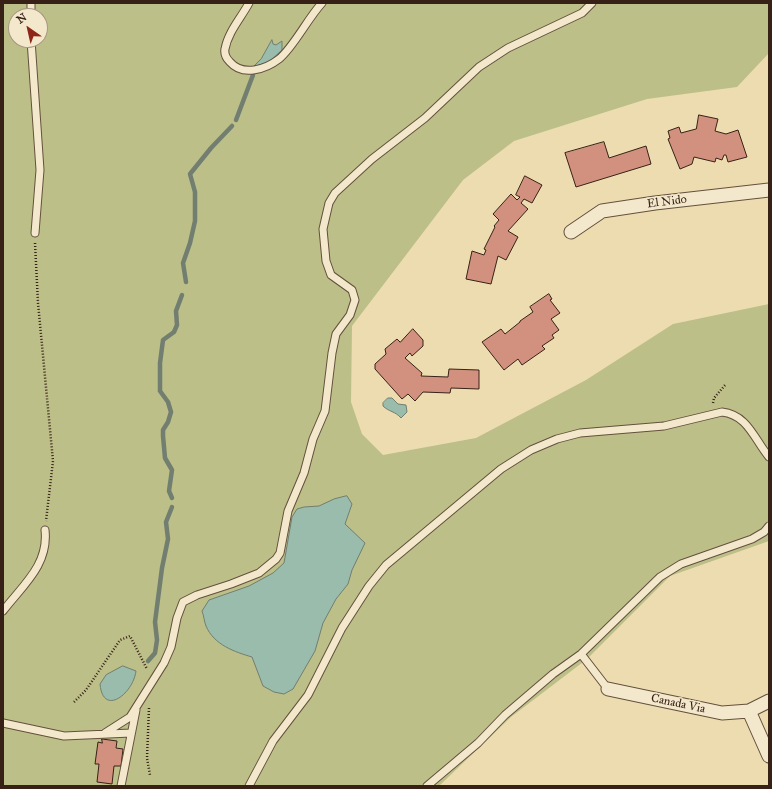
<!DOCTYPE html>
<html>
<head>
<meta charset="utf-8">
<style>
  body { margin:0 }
  #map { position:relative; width:772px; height:789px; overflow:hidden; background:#eddcb0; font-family:"IM FELL Great Primer",serif }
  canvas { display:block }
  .frame { position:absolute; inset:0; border:4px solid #372117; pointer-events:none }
  .north { position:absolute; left:8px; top:8px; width:40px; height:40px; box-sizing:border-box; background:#f3e8cc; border:1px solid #a89884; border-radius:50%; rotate:326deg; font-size:11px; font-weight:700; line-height:16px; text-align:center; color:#372117 }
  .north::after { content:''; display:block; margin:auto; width:14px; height:18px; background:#8f2418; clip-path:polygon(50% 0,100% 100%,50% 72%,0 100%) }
</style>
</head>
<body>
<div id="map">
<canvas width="772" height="789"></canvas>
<div class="frame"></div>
<div class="north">N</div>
</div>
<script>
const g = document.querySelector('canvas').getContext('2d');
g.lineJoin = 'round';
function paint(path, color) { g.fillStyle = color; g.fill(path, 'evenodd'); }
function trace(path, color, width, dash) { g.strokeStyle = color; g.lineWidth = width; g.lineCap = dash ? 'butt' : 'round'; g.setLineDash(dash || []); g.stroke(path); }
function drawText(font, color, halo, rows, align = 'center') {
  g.font = font + ' "IM FELL Great Primer",serif'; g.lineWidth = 3; g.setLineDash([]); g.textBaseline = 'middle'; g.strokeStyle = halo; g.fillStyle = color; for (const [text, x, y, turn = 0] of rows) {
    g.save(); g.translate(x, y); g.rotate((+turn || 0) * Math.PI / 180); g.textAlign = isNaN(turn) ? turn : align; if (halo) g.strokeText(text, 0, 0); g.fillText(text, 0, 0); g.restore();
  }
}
paint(new Path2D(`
  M3,3H769V53L737,87L647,99L514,141L463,180L352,326L351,402L362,434L383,455L476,438L586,380L673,324L769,304V541L670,576L587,659L511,717L439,786H3ZM16,16H40V40H16Z`), '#bcbf88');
const water = new Path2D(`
  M272,40L273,44L276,45L282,41V50L269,62L253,67L261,59Z
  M388,398H392L398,404L406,405L407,412L401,418C395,411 389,412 383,406V403Z
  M347,496L352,504L345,524L365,543L352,570L348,584L336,599L323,623L315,651L293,689L284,694L274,692L263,686L252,657C235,652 214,645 206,626C204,621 204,616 202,611L209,600L249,586L273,573L284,563L292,517L297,509L304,507L319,506L334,499Z
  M123,666L136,671C133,694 103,717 100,684L106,675Z`);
paint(water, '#99bcac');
trace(water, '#727e70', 1);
trace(new Path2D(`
  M236,120L253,75
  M186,282L183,263L190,243L195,221V192L190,174L211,148L232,126
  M172,498L169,491L172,470L165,458L163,436V430L168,422L171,412L168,402L160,391V363L163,340L174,332L177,325L176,311L182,295
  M148,661L155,653L157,640L155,622L162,568L168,539L166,522L172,507`), '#727e70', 4.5);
const building = new Path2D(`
  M699,115L718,119L715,131L726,134L738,130L747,157L728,162L726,155H724L722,160L716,158L715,162L694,157L692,164L680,169L668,139L670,138L668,131L679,127L681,133L696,129Z
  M604,142L609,158L646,146L651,164L576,187L565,153Z
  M525,176L542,185L532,203L524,199L521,203L528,209L508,231L518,237L506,260L498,256L491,284L466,279L472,251L484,255L486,250L484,249L495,227L494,226L499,220L493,214L511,194L517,200L520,197L516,195Z
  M549,294L552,299L550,300L560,313L551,319L559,330L552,335L554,338L542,346L545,349L522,365L518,359L504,370L482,342L501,329L505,334L520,322V321L533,312L530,307Z
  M413,329L423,340V346L412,356L410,353L405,358L422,373L421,376L448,377L449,369L479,370V389L451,388L450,393L423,392L415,401L408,394L402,399L375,369V364L386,354L385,349L397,339L400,342Z
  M102,739L117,741L116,748L123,749L121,766H114L112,784L97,782L99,764H95L98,742L102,743Z`);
paint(building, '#d1917e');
trace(building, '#372117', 1);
const lane = new Path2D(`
  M249,3C241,18 228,32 225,49C224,54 226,58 230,62C243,77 266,69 279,59C293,48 308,18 322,3
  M31,16V3
  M31,40L40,170L35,233
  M3,611C22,586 49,565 45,530
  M581,654L608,689
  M3,723L64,736L131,733
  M105,733L130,717L164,663L171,647L177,618L183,602L197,595L231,584L259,573L276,559L280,553L288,511L304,473L313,439L325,411L332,353L336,334L350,315L355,300L352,290L331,275L326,261L323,229L329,203L335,193L372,159L425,118L479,67L508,48L582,13L592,3
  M121,786L136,710
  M249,786L273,741L308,695L342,628L369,586L386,565L501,469L531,450L557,439L580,433L664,426L722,412C748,415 754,439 769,457
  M427,786L478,743L505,715L553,674L581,654L660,577L681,564L752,539L764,532L769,526`);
const street = new Path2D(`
  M571,232L602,211L655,203L769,190
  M608,689L722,713L749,711
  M769,701L749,711L769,756`);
trace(lane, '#64503d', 9);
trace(street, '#64503d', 15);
trace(new Path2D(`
  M35,243L38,303L53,461L46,521
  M713,403L714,398L726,384
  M74,702L86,690L120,640L130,636L147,669
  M149,708L147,758L150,775`), '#372117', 2.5, [1, 2]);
trace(lane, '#f3e8cc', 7);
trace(street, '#f3e8cc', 13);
drawText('12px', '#372117', '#f3e8cc', [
  ["El Nido",667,202,-7],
  ["Canada Via",678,704,12]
]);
</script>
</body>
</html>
